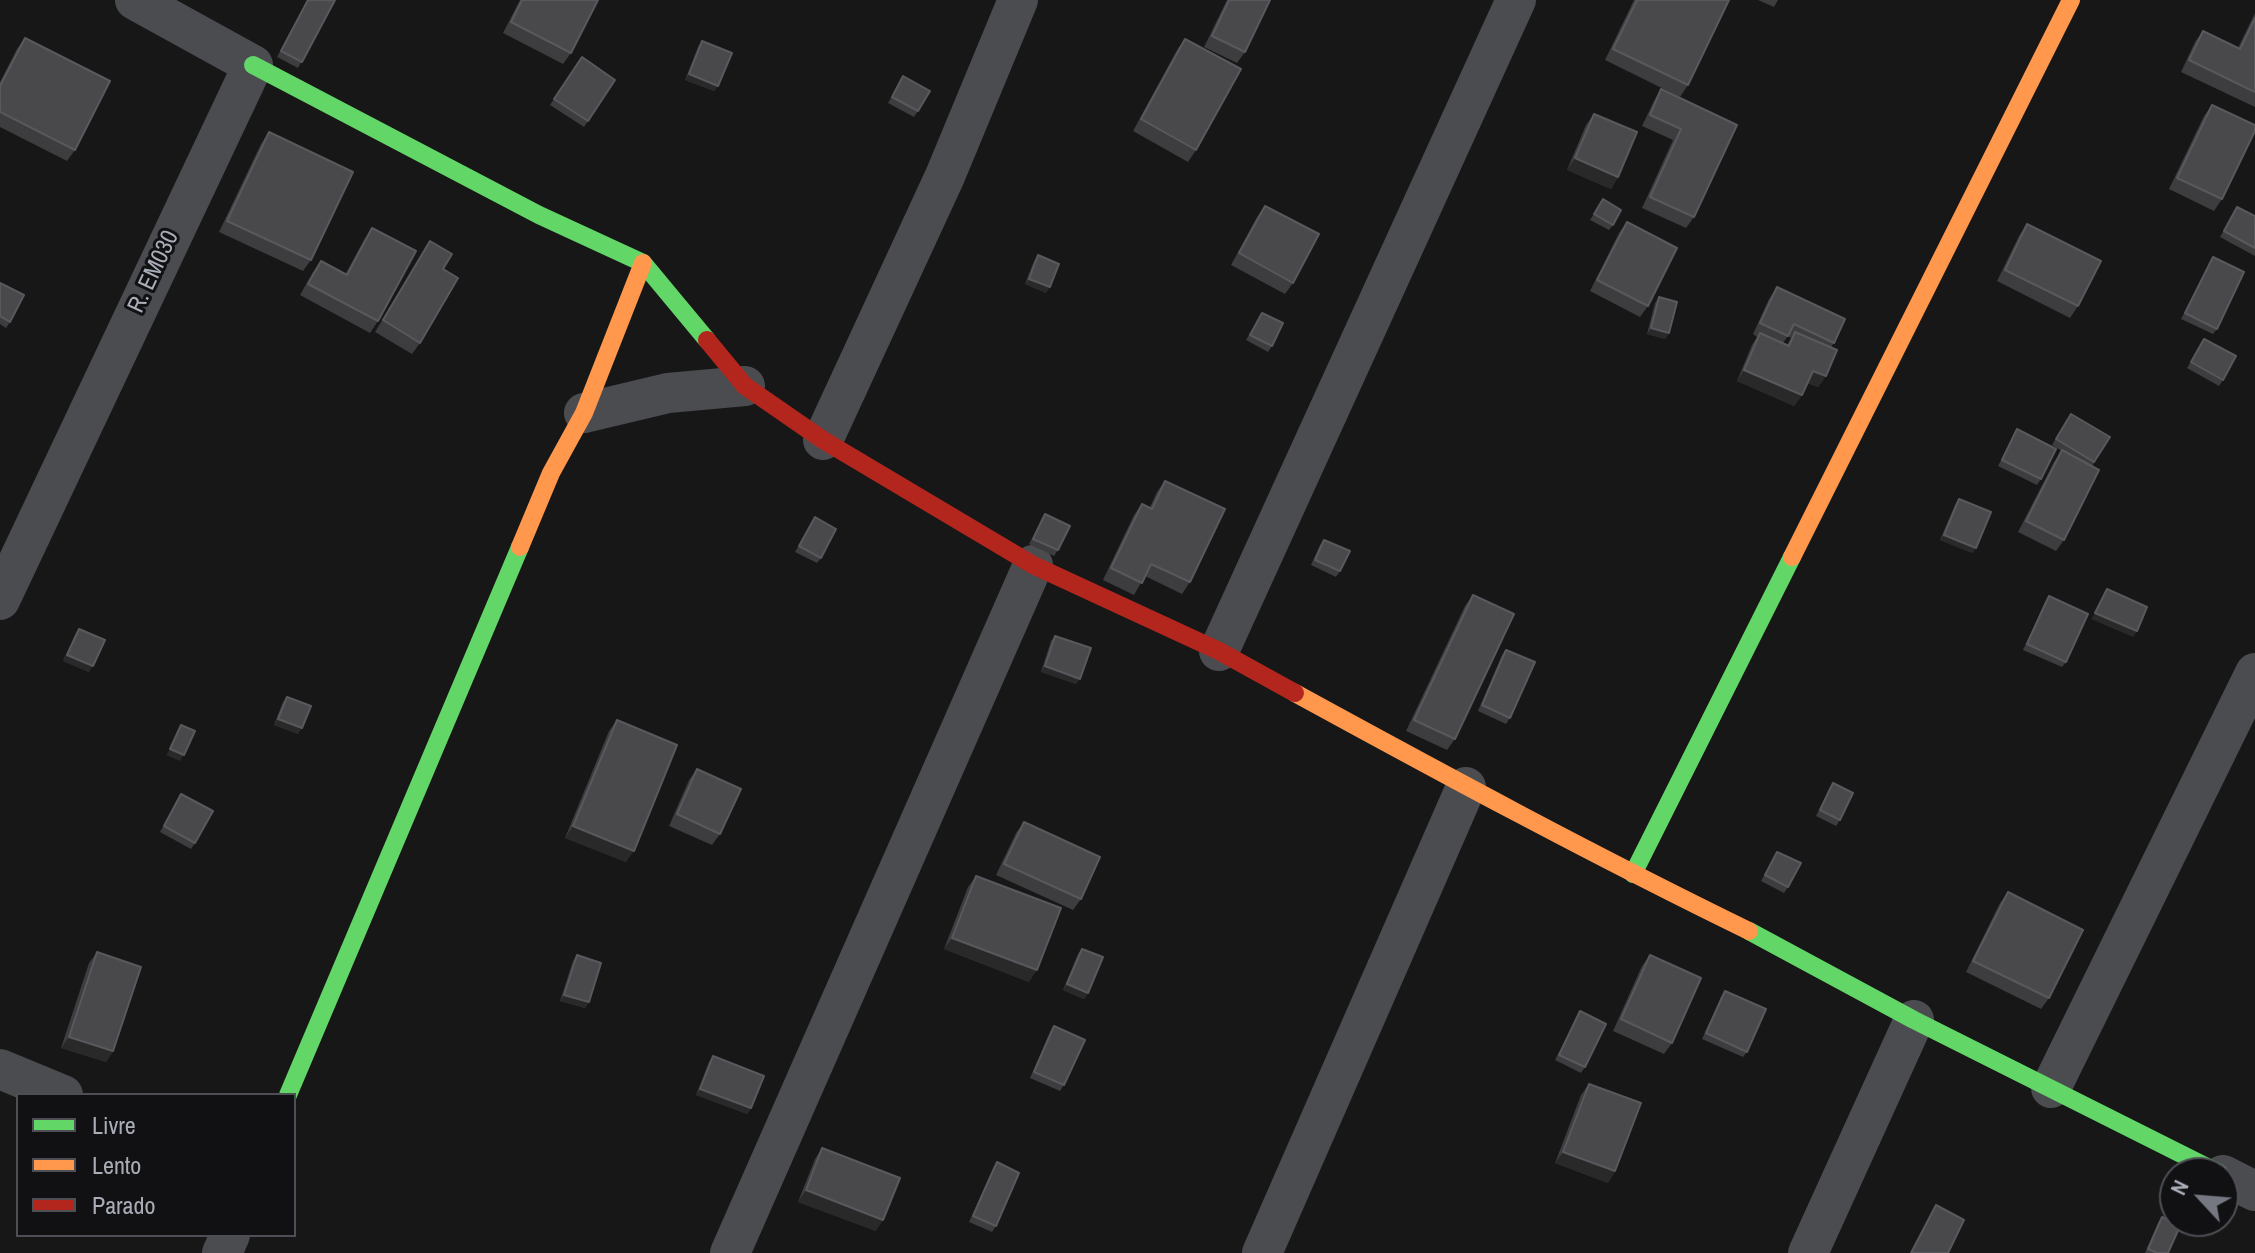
<!DOCTYPE html>
<html>
<head>
<meta charset="utf-8">
<style>
  body { margin:0 }
  #map { position:relative; width:2255px; height:1253px; overflow:hidden; background:#171717; font-family:"Archivo Narrow",sans-serif }
  canvas { display:block }
  .legend { position:absolute; left:16px; top:1093px; width:280px; height:144px; box-sizing:border-box; background:#111113; border:2px solid #4d4f55; margin:0; padding:10px 14px; list-style:none; font-size:24px; color:#a8adb8 }
  .legend li { display:flex; align-items:center; gap:16px; height:40px }
  .legend b { width:40px; border:2px solid #4d4f55 }
  .north { position:absolute; left:2159px; top:1157px; width:80px; height:80px; box-sizing:border-box; background:#111113; border:2px solid #4d4f55; border-radius:50%; rotate:296deg; font-size:22px; font-weight:700; line-height:32px; text-align:center; color:#a8adb8 }
  .north::after { content:''; display:block; margin:auto; width:28px; height:36px; background:#757880; clip-path:polygon(50% 0,100% 100%,50% 72%,0 100%) }
</style>
</head>
<body>
<div id="map">
<canvas width="2255" height="1253"></canvas>
<ul class="legend">
<li><b style="height:10px;background:#63d668"></b>Livre</li>
<li><b style="height:10px;background:#ff974d"></b>Lento</li>
<li><b style="height:10px;background:#b3261e"></b>Parado</li>
</ul>
<div class="north">N</div>
</div>
<script>
const g = document.querySelector('canvas').getContext('2d');
g.lineJoin = 'round';
function trace(path, color, width, dash) { g.strokeStyle = color; g.lineWidth = width; g.lineCap = dash ? 'butt' : 'round'; g.setLineDash(dash || []); g.stroke(path); }
function paint(path, color) { g.fillStyle = color; g.fill(path, 'evenodd'); }
function drawText(font, color, halo, rows, align = 'center') {
  g.font = font + ' "Archivo Narrow",sans-serif'; g.lineWidth = 6; g.setLineDash([]); g.textBaseline = 'middle'; g.strokeStyle = halo; g.fillStyle = color; for (const [text, x, y, turn = 0] of rows) {
    g.save(); g.translate(x, y); g.rotate((+turn || 0) * Math.PI / 180); g.textAlign = isNaN(turn) ? turn : align; if (halo) g.strokeText(text, 0, 0); g.fillText(text, 0, 0); g.restore();
  }
}
trace(new Path2D(`
  M584,413L668,393L745,386
  M823,440L945,176L1018,0
  M0,600L253,65L135,0
  M1219,651L1516,0
  M0,1069L63,1095
  M2051,1088L2255,673
  M2223,1175L2255,1191
  M222,1253L230,1235
  M730,1253L1033,565
  M1262,1253L1466,787
  M1808,1253L1914,1020`), '#4b4c50', 40);
trace(new Path2D(`
  M253,65L539,215L643,263L707,340
  M1633,874L1792,557
  M1749,931L1914,1020L2219,1173
  M288,1095L520,547`), '#63d668', 18);
trace(new Path2D(`
  M520,547L551,473L584,413L643,263
  M1792,557L2071,0
  M1295,693C1445,775 1595,856 1749,931`), '#ff974d', 18);
trace(new Path2D(`
  M707,340L745,386L823,440L1033,565L1219,651L1295,693`), '#b3261e', 18);
paint(new Path2D(`
  M307,0H335L298,68L277,57Z
  M520,0H598L571,53L563,64L503,33Z
  M1227,0H1270L1245,52L1237,63L1204,47Z
  M1634,0H1729L1688,85L1680,97L1605,60Z
  M1758,0H1778L1774,7Z
  M2255,13V107L2181,72L2195,42L2203,31L2238,48Z
  M25,38L75,150L67,161L0,127V82L17,49Z
  M1185,39L1196,150L1188,162L1133,131L1177,50Z
  M702,41L718,86L714,91L685,80L698,47Z
  M582,57L615,80L584,127L550,105Z
  M903,76L918,111L914,117L888,103Z
  M1661,89L1737,125L1694,217L1686,228L1642,208L1673,140L1642,126L1654,101Z
  M2212,105L2222,199L2214,211L2169,189L2204,116Z
  M1594,114L1618,177L1611,189L1567,170L1586,125Z
  M269,132L311,260L303,271L219,232L261,144Z
  M1603,199L1613,225L1609,230L1590,220Z
  M1265,206L1293,283L1285,294L1231,265L1257,217Z
  M2237,207L2255,216V256L2220,237Z
  M1627,222L1648,306L1640,317L1590,291L1619,233Z
  M2027,224L2078,306L2070,318L1997,281L2019,236Z
  M372,228L378,321L370,333L300,295L313,272L321,261L345,275L364,240Z
  M430,241L443,269L420,343L412,354L375,332Z
  M1038,255L1046,293L1025,284L1034,261Z
  M2213,257L2217,329L2213,334L2181,319Z
  M0,283L10,322L6,328L0,324Z
  M1777,287L1834,343L1831,347L1826,376L1818,387L1807,383L1802,395L1794,406L1737,381L1752,345L1757,337L1753,334L1769,299ZM1788,336L1791,338L1787,345L1783,343Z
  M1659,297L1669,333L1665,339L1647,334L1655,303Z
  M1262,313L1272,346L1268,352L1246,340Z
  M2204,339L2223,380L2219,386L2187,368Z
  M2067,419L2110,437L2092,466L2064,540L2056,551L2018,532L2054,462L2062,451L2052,445Z
  M2017,429L2041,479L2037,485L1998,466Z
  M1165,481L1190,582L1182,594L1145,576L1134,595L1103,580L1134,515L1142,504L1150,507L1157,492Z
  M1959,499L1976,548L1972,553L1940,540L1955,505Z
  M1045,514L1058,550L1054,556L1029,544Z
  M815,517L821,558L817,563L795,552Z
  M1324,540L1340,571L1336,577L1311,565L1320,545Z
  M1473,595L1455,739L1447,750L1406,731L1465,606Z
  M2049,596L2066,662L2062,667L2023,650L2045,602Z
  M79,629L89,672L63,661L75,635Z
  M1055,636L1076,684L1041,672L1051,641Z
  M1506,650L1510,718L1506,724L1478,711L1502,655Z
  M287,697L298,734L274,725L283,702Z
  M617,720L626,862L565,838L609,731Z
  M697,769L720,834L712,845L669,826L689,780Z
  M1833,783L1840,820L1836,826L1816,816L1829,789Z
  M181,794L195,843L191,849L160,832Z
  M1024,822L1081,899L1073,910L996,875L1016,833Z
  M1777,852L1788,887L1784,893L1761,881Z
  M976,876L1029,982L944,949L968,887Z
  M2008,892L2049,998L2041,1009L1966,972L2000,903Z
  M1082,949L1088,993L1084,999L1063,990L1078,954Z
  M97,952L113,1051L106,1062L61,1048L89,963Z
  M577,955L589,1002L585,1008L560,1001L573,961Z
  M1650,955L1672,1043L1664,1054L1613,1031L1642,966Z
  M1725,991L1747,1052L1743,1057L1702,1039L1721,997Z
  M1580,1011L1585,1067L1581,1073L1555,1060Z
  M1054,1026L1064,1085L1060,1091L1030,1078L1050,1032Z
  M713,1056L751,1108L747,1114L696,1095L709,1062Z
  M1589,1084L1615,1171L1608,1183L1555,1163L1581,1095Z
  M822,1148L876,1231L798,1202L815,1159Z
  M997,1162L996,1226L992,1232L969,1222L993,1168Z
  M2162,1217L2168,1253H2145L2158,1223Z`), '#3d3d3f');
paint(new Path2D(`
  M689,74L718,86L714,91L685,80Z
  M1575,158L1618,177L1611,189L1567,170Z
  M1029,279L1050,287L1046,293L1025,284Z
  M1651,328L1669,333L1665,339L1647,334Z
  M1744,370L1802,395L1794,406L1737,381Z
  M1813,371L1826,376L1818,387L1805,382Z
  M1944,535L1976,548L1972,553L1940,540Z
  M2095,613L2137,631L2133,637L2091,619Z
  M67,655L93,666L89,672L63,661Z
  M1045,666L1080,679L1076,684L1041,672Z
  M278,719L302,728L298,734L274,725Z
  M170,749L184,755L180,761L166,755Z
  M573,826L634,851L626,862L565,838Z
  M952,938L1037,970L1029,982L944,949Z
  M1067,984L1088,993L1084,999L1063,990Z
  M564,995L589,1002L585,1008L560,1001Z
  M69,1037L113,1051L106,1062L61,1048Z
  M700,1089L751,1108L747,1114L696,1095Z
  M1563,1152L1615,1171L1608,1183L1555,1163Z
  M806,1190L883,1220L876,1231L798,1202Z`), '#29292a');
const building = new Path2D(`
  M308,0H335L302,62L281,51Z
  M522,0H598L571,53L511,22Z
  M1229,0H1270L1245,52L1212,36Z
  M1637,0H1729L1688,85L1613,49Z
  M2255,18V92L2189,60L2203,31L2240,49Z
  M25,38L110,81L75,150L0,112V86Z
  M1185,39L1241,69L1196,150L1141,119Z
  M702,41L732,53L718,86L689,74Z
  M582,57L615,80L588,121L554,99Z
  M903,76L930,91L918,111L892,97Z
  M1661,89L1737,125L1694,217L1650,197L1681,129L1650,115Z
  M2212,105L2255,125V131L2222,199L2177,178Z
  M1594,114L1637,132L1618,177L1575,158Z
  M269,132L353,172L311,260L227,221Z
  M1603,199L1621,210L1613,225L1594,214Z
  M1265,206L1319,234L1293,283L1239,253Z
  M2237,207L2255,216V248L2224,231Z
  M1627,222L1677,248L1648,306L1597,280Z
  M2027,224L2101,261L2078,306L2005,270Z
  M372,228L416,251L378,321L308,284L321,261L347,275Z
  M430,241L452,254L443,269L458,278L420,343L383,320Z
  M1038,255L1059,264L1050,287L1029,279Z
  M2213,257L2244,272L2217,329L2185,313Z
  M0,283L24,295L10,322L0,316Z
  M1777,287L1845,319L1834,343L1794,324L1788,336L1760,323Z
  M1659,297L1677,302L1669,333L1651,328Z
  M1262,313L1283,323L1272,346L1250,335Z
  M1795,332L1837,350L1826,376L1813,371L1802,395L1744,370L1760,333L1789,346Z
  M2204,339L2236,356L2223,380L2191,362Z
  M2071,414L2110,437L2094,462L2056,439Z
  M2017,429L2056,449L2041,479L2002,460Z
  M2062,450L2099,470L2064,540L2026,521Z
  M1165,481L1225,509L1190,582L1151,564L1142,583L1111,568L1142,504L1152,509Z
  M1959,499L1991,512L1976,548L1944,535Z
  M1045,514L1070,526L1058,550L1033,539Z
  M815,517L836,529L821,558L799,546Z
  M1324,540L1350,551L1340,571L1315,560Z
  M2107,589L2147,607L2137,631L2095,613Z
  M1473,595L1514,614L1455,739L1414,720Z
  M2049,596L2088,614L2066,662L2027,644Z
  M79,629L105,640L93,666L67,655Z
  M1055,636L1091,648L1080,679L1045,666Z
  M1506,650L1535,662L1510,718L1482,705Z
  M287,697L311,706L302,728L278,719Z
  M617,720L677,745L634,851L573,826Z
  M181,725L195,731L184,755L170,749Z
  M697,769L741,789L720,834L677,814Z
  M1833,783L1853,793L1840,820L1820,810Z
  M181,794L213,811L195,843L164,826Z
  M1024,822L1100,857L1081,899L1004,864Z
  M1777,852L1801,863L1788,887L1765,875Z
  M976,876L1061,908L1037,970L952,938Z
  M2008,892L2083,930L2049,998L1973,961Z
  M1082,949L1103,957L1088,993L1067,984Z
  M97,952L141,967L113,1051L69,1037Z
  M577,955L601,963L589,1002L564,995Z
  M1650,955L1701,978L1672,1043L1621,1019Z
  M1725,991L1766,1009L1747,1052L1706,1033Z
  M1580,1011L1606,1024L1585,1067L1559,1055Z
  M1054,1026L1085,1040L1064,1085L1034,1072Z
  M713,1056L764,1076L751,1108L700,1089Z
  M1589,1084L1641,1103L1615,1171L1563,1152Z
  M822,1148L900,1178L883,1220L806,1190Z
  M997,1162L1019,1173L996,1226L973,1216Z
  M1936,1205L1964,1220L1948,1253H1911Z
  M2162,1217L2180,1226L2168,1253H2157L2148,1249Z`);
paint(building, '#49494c');
trace(building, '#58595d', 2);
drawText('24px', '#a8adb8', '#111113', [
  ["R. EM030",154,272,-65]
]);
</script>
</body>
</html>
